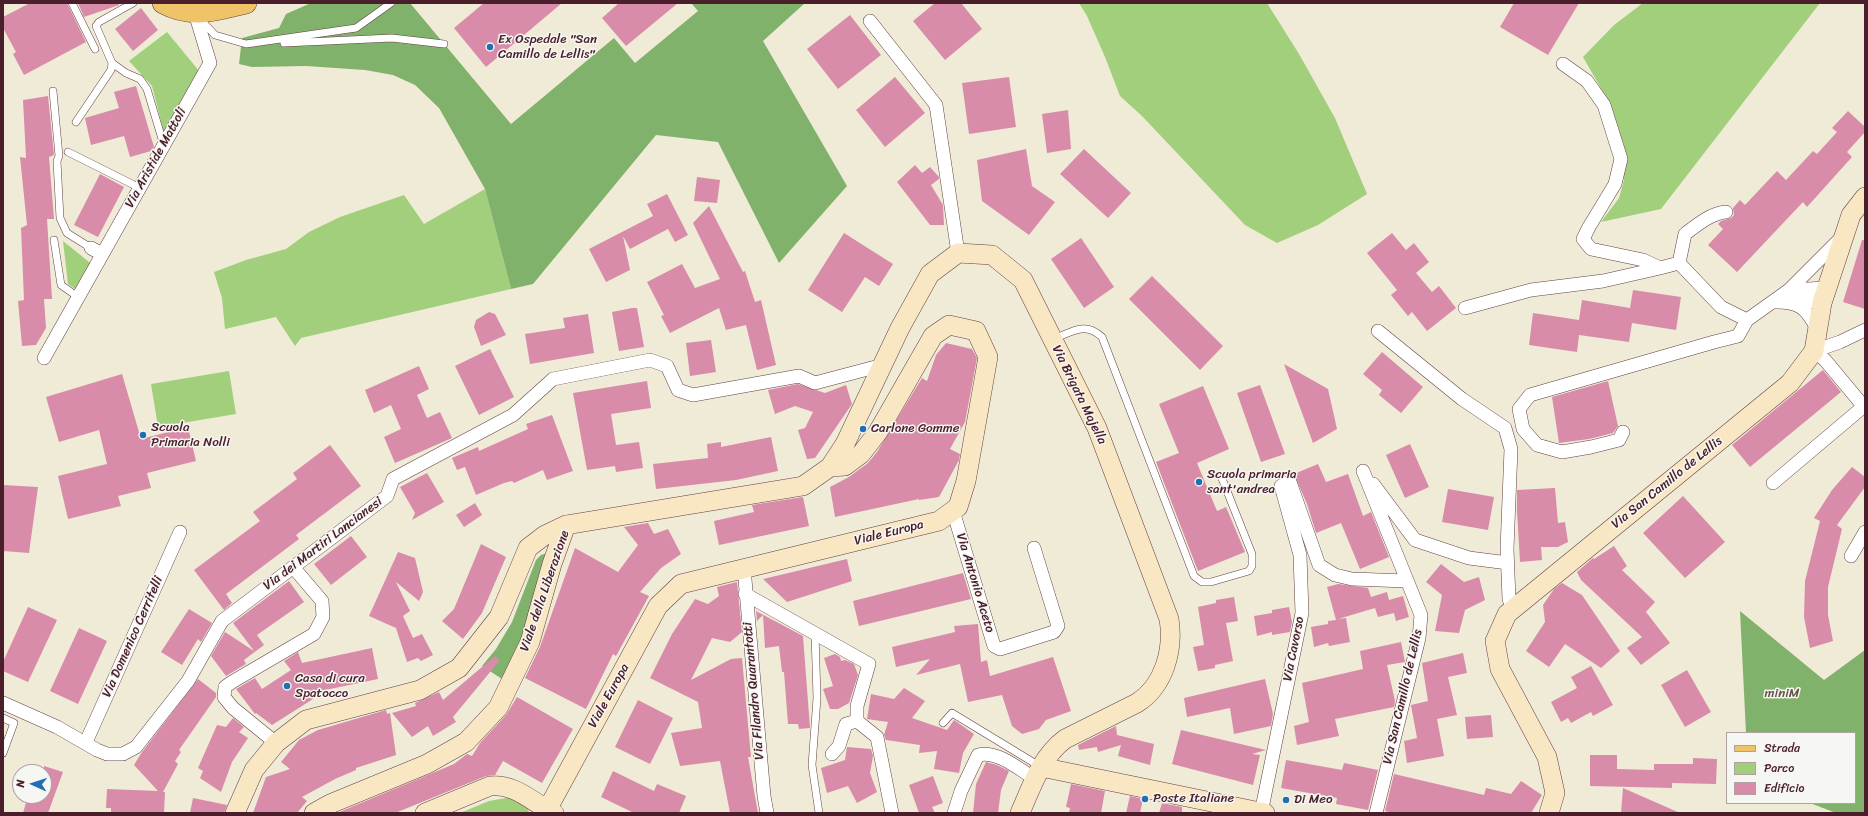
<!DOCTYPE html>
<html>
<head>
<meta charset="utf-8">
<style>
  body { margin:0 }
  #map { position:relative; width:1868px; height:816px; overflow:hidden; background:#f0ebd7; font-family:Sriracha,sans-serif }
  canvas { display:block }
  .frame { position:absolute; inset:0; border:4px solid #4a1f2b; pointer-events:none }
  .legend { position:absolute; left:1726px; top:732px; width:130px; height:72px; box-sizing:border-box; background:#f6f6f2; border:1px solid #b1a0a2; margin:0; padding:5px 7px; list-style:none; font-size:12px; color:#4a1f2b }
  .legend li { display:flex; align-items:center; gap:8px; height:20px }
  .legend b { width:20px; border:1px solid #b1a0a2 }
  .north { position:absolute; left:12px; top:764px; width:40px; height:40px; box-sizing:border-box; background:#f6f6f2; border:1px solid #b1a0a2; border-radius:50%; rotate:273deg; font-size:11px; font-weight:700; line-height:16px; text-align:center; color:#4a1f2b }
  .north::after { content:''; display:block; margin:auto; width:14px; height:18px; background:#1f6fb2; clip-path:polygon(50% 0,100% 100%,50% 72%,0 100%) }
</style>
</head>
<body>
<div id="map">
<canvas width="1868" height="816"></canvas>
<div class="frame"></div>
<ul class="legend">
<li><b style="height:5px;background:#efc469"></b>Strada</li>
<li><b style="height:11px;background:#a1cf7c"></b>Parco</li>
<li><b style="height:11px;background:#d88ca9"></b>Edificio</li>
</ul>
<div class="north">N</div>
</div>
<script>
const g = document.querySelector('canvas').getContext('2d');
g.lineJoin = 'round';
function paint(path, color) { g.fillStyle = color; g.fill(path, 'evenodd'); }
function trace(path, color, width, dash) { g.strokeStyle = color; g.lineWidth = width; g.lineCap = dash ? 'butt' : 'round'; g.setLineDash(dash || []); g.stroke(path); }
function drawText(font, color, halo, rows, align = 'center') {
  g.font = font + ' Sriracha,sans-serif'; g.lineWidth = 3; g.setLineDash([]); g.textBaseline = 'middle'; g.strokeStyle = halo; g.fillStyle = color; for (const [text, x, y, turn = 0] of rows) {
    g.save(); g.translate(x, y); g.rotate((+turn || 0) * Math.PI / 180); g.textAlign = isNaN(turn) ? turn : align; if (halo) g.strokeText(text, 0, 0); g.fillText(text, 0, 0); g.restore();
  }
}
paint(new Path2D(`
  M1079,3H1267L1299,54L1335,118L1367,194L1318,225L1277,243L1245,225L1142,116L1120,96L1105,57L1087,16Z
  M1643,3H1820L1661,209L1601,222L1619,198L1624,180L1620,141L1606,97L1583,57L1614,25Z
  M167,32L200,72L165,137L152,86L129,61Z
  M485,189L511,289L301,338L295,346L276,317L225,329L222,298L214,272L246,260L286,249L309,232L340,217L404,195L424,224Z
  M63,241L94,266L78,291L68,284Z
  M229,371L236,414L158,427L151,384Z
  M512,797L527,804L529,813H460L489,801Z`), '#a1cf7c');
paint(new Path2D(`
  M311,3H410L511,124L614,38L635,63L698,11L691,3H805L763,41L847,186L779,263L718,142L656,135L533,284L511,289L485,189L439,108L415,85L393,75L365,70L306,66L252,67L239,64L242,38L279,28L286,14Z
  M548,553L523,638L502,679L482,666L496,649L512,622L536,560L541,555Z
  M1740,611L1824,680L1865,650V813H1836L1810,803H1855V733H1746Z`), '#80b26c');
paint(new Path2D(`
  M30,3H67L86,42L24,75L13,54L16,52L3,28V17Z
  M78,3H118L119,5L84,17Z
  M484,3H562L486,67L454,28Z
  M619,3H678L626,46L602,18Z
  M935,3H961L982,29L945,60L913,21Z
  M1514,3H1579L1548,55L1500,27Z
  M141,8L158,30L133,51L115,29Z
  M850,15L881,55L838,89L807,49Z
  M895,77L925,113L885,147L856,110Z
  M1009,77L1016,127L969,134L962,83Z
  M136,86L154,147L151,151L130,157L124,136L91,145L85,118L119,108L114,92Z
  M48,96L54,155L49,157L54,219H47L52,299H44L46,328L36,345L22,346L18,301L24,300L21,228L27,225L20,157L26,158L23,100Z
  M1068,110L1071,149L1047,153L1042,114Z
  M1848,111L1865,127V132L1847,152L1852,157L1807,207L1803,202L1737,272L1708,245L1723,229L1718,224L1721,221L1731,218L1734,215L1733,208L1740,200L1745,205L1777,171L1786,180L1813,151L1817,154L1837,132L1832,128Z
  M1026,149L1032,186L1055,202L1029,235L982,201L977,160Z
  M1084,149L1131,193L1108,218L1060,174Z
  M915,165L922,173L930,167L939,177V179L931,185L943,205L944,225H930L897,182Z
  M100,174L124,187L98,237L74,225Z
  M697,177L720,180L717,203L694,201Z
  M667,194L688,235L675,242L668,229L630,249L623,236L630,270L606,282L589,249L653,216L647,204Z
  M709,206L743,272L745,271L755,302L761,300L776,365L757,370L746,325L726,330L719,308L670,333L661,316L664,315L647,282L682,264L695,288L720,279L693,223Z
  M844,233L893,264L879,286L865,277L842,312L808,290Z
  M1392,233L1406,250L1414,243L1429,262L1416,273L1432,292L1439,286L1456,308L1427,331L1412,312L1408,316L1391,295L1397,290L1367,253Z
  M1081,238L1114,287L1084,308L1051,259Z
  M1862,240H1865V309L1843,302Z
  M1152,276L1223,346L1200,370L1129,299Z
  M1633,290L1681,297L1676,330L1632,323L1629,342L1579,335L1577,352L1529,345L1533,313L1579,320L1582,300L1630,308Z
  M632,308H637L644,347L619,351L612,312Z
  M489,312L495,314L506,335L481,346L474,327L476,320Z
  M588,314L594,353L530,364L525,334L565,328L563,318Z
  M711,340L716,372L690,376L686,343Z
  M946,343L972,349L977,358L965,422L950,449L960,454L959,460L939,497L919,500V499L835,517L830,487L849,477L868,463L877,452L922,378L927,381L936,355Z
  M490,349L514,397L479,415L455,366Z
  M1382,352L1423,387L1401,413L1379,395L1382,390L1363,374Z
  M1284,364L1328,389L1337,429L1313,443Z
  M419,366L429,389L417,395L427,418L440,412L452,438L395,463L384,437L401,429L391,405L374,413L365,390Z
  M1823,370L1841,392L1750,467L1732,445Z
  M122,374L141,439L188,427L196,461L147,473L151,488L118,496L121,506L68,519L58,476L107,464L99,430L59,442L46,397Z
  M647,381L651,408L611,414L616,445L639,442L643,468L616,472L615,466L587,470L573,393Z
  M1608,381L1618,426L1613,433L1589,439L1559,443L1552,397Z
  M798,384L825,393L846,385L852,404L815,458L807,459L798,430L805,428L813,412L795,406L775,414L768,390Z
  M1260,385L1285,454L1261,462L1237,393Z
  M1203,386L1229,449L1197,463L1217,511L1226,507L1245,552L1198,571L1156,462L1179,453L1159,404Z
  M552,415L573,471L547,480L543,470L514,483L512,481L504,483L476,495L465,467L457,470L452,458L478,447L479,451L528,429L526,424Z
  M771,437L778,471L736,480L656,489L653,464L708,458L707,444L721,442V447Z
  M1410,444L1429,487L1405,498L1386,455Z
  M330,445L361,486L296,535L299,539L226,594L232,603L224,610L194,570L260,521L253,512L297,479L293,473Z
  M1318,464L1326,482L1348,474L1363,516L1371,512L1389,557L1360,569L1341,523L1316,533L1307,504L1294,474Z
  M1852,467L1865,477V487L1837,525L1842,529L1828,587V615L1833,641L1810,648L1804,617L1805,581L1820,521L1814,518L1832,490Z
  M427,473L444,502L412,520L415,513L400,487Z
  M3,485L38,487L29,553L3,551Z
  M1555,488L1558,523L1565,522L1568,542L1558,547H1541L1542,560L1520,562L1517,511V490Z
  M1448,489L1494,497L1488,530L1442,522Z
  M1683,496L1725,542L1685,578L1643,533Z
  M803,497L809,526L719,545L714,521L754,512L752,505Z
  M475,503L482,515L464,527L456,515Z
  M648,523L654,534L668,529L681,554L661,568L640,592L649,596L616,656L613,654L586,709L525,678L540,647L575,548L618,572L638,545L624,527Z
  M351,536L367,557L331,585L314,564Z
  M481,544L506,557L482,613L463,639L442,621L454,609Z
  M1614,546L1627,566L1622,570L1655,602L1646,612L1670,643L1641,665L1627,648L1642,637L1581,580L1577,572L1593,558L1594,559Z
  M398,552L415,558L423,592L419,601L396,582L410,611L403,616L413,638L422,634L433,655L421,661L418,658L407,662L396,628L369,616Z
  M847,559L852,581L787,602L763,579Z
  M1441,564L1464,582L1479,577L1485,600L1465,610L1459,633L1435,631L1442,595L1426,582Z
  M963,573L971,599L859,626L853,601Z
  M289,581L304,602L257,635L264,645L244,660L246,664L226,676L211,656L225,632L254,651L233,623Z
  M737,582L742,632L730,642L712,638L691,680L731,659L742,658L751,757H748L758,813H730L720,761L680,766L671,733L702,728L698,702L650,678L672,634L695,599L708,604L719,596L717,587Z
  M1562,583L1582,595L1620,651L1601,668L1565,644L1549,667L1526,651L1545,622L1543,605L1554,589Z
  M1338,584L1368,588L1371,597L1387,592L1389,600L1403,596L1409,617L1396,621L1394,613L1378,617L1375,608L1338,619L1346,618L1350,642L1329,646L1328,643L1314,647L1311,627L1328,624V621L1336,620L1327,587Z
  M1234,597L1238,621L1226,623L1233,661L1215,665V668L1198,671L1193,647L1204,645L1198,607L1216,603V600Z
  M28,607L57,620L28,682L3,671V662Z
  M1289,607L1292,622L1290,632L1272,635V632L1257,636L1254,616L1272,613V610Z
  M189,609L212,623L201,642L198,639L182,665L161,652Z
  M756,611L803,636L810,728L799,729L798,724H788L784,672H782L779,646L765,648L763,615L757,621Z
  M978,624L981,662L987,660L990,676L1053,657L1071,711L1046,720L1039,729L1022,734L1012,726L1002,695L968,702L960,664L916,675L930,659L896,667L892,647L955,632L954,626Z
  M79,628L107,641L78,704L50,691Z
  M1401,642L1405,662L1387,665L1395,701L1394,707L1335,719L1339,736L1297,745L1294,726L1309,722L1302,683L1363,669L1360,651Z
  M372,648L378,679L311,693L313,699L272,725L256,713L255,714L236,689L255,678L262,689L291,670L284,661L298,652L302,663Z
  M1463,653L1467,673L1448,677L1457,715L1437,719L1444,756L1407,763L1404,741L1417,738L1411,705L1428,701L1422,663Z
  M835,654L840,657L841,661L845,660L854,664L858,675L849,703L838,709H830L823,689L833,686L824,658Z
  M495,656L500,660L453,717L456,722L433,736L428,726L412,737L392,713L416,706L415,703L439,692L443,700Z
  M1591,666L1613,705L1593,716L1591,712L1571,723L1568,718L1561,722L1551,702L1577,688L1571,677Z
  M1687,670L1711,712L1685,727L1661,685Z
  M198,679L216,693V697L179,750L181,752L175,761L178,764L163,792H165L164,813H111V808H106L107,789L158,791L134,765L142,752Z
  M1265,679L1273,714L1271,726L1234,734L1230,708L1187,717L1184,698Z
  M904,688L925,701L912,718L947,730L954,720L974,734L963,753L959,773L934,769L937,751L919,753L920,745L886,740L884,735L888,722L867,719L871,694L894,699Z
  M517,697L573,729L542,783L503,761L495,775L486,776L395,813H337L454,764L467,754L472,756L480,743L506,715Z
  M638,700L673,718L650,764L615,747Z
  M386,710L387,714L390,713L396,755L356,768V770L335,779L302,797L307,801L297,813H253L266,777L290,769L281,762L299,740L318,730Z
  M1491,715L1493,737L1467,739L1465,717Z
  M233,718L244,727L239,732L248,738L232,762L221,792L200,778L203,771L198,768L217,725L226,727Z
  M1116,726L1117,735L1154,744L1150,765L1118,756L1121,745L1098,752L1097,747L1079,750L1078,745Z
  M1181,730L1266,750L1252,754L1260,755L1253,785L1172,764Z
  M847,747L871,749L873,756L870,773L877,792L857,803L848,786L827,793L821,768L845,760Z
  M1590,755H1617V769L1654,770V764H1693V758L1717,759L1716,784L1672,783V788L1590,786Z
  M1286,760L1342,770L1344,763L1378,770L1368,810L1336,804L1337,798L1281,788Z
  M986,762L997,765L1009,771L1001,790L998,813H973L976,784Z
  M44,766L63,772L48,813H23L28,796H44Z
  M613,771L654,791L657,784L686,796L679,813H634L601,797Z
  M1394,774L1484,795L1486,788L1511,794L1521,781L1542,795L1531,813H1393L1385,811Z
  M933,776L943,803L932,807L935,813H919L909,785Z
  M1071,784L1105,791L1101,813H1069L1070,808L1066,807Z
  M1623,788L1680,813H1621Z
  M1130,796L1143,799L1140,813H1126Z
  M193,798L227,805L224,813H190Z
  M1162,803L1182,807V813H1159Z`), '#d88ca9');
const lane = new Path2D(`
  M72,3L95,49
  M199,18L215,35L246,44L356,28L391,3
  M284,43L392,38L444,44
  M112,63L126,73L140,79L147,89L162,139
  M53,91L59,156L57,161L60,218L67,233L91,248
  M76,122L111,70L112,63L96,26L99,22L133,3
  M68,152L140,188
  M54,240L61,285L78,297
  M1053,339C1073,332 1084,321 1102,337L1194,576L1202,582H1211L1249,571L1252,566V554L1221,476
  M815,633L817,698L812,765L819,813
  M3,718L14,723L3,753
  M943,723L952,713L1041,767`);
const street = new Path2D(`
  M870,21L936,105L958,253
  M1563,64L1587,81L1604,105L1621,159L1615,184L1589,227L1583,239L1591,249L1643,260L1660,268L1679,263L1685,234C1697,225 1711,213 1726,212
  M91,248L102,254
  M1679,263L1721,307L1747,320
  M1789,290L1827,288
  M1790,298L1822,303
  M1773,302C1798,301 1806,307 1817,329
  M1465,308L1531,290L1603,281L1660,268
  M1378,331L1462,399L1505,428L1511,449L1507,549L1509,599L1513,609
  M1814,351L1825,360L1865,408
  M1814,351L1840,342L1865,330
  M44,358L210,63L195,13
  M1623,432L1619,440L1591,447L1562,452L1537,445L1523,429L1519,409L1530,395L1714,342L1738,336L1747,320L1789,290L1841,238
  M1363,471L1421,615L1419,638L1376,813
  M1773,483L1863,407
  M1373,484L1415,540L1469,558L1508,563
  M953,511L994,646L1000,649L1054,632L1058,626L1034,548
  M1851,556L1865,532
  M744,568L764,796L767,813
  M745,594L869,664L857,706V721
  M3,703L57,727L97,750L107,754H123L136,747L188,681L222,621L387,496L393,479L513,415L553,379L650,360L667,366L678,390L693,395L799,376L815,383L883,365
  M86,742L180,532
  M276,743L233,708L224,697L225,687L232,682L314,634L323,617L322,601L293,567
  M832,754L839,746L846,724L857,721L877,737L892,813
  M954,813L961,791L978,755C997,750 1019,769 1035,779
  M1261,813L1302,613L1300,555L1281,486L1290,482L1319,565L1335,575L1352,579L1407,581`);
const secondary = new Path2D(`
  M1041,767L1265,813
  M547,810L658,606L681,584L939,521L958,507L966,481L988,357L976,331L949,325L933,336L878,432L861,454L845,466L830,467
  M235,813L254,770L276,743L306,720L420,690L459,668L499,617L528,548L545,535L566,525L803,486L830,467L845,444L900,328L930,274L958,253L992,255L1023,280L1097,428L1169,619C1174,650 1164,686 1137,703L1065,739C1041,757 1032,786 1020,813
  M314,813L330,804L427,764L466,742L498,708L530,642L552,564L566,525
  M425,813L490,786C515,783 533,803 554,813
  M1549,813L1555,793L1547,757L1500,669L1495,641L1507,614L1790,383L1814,351L1822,303L1851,215L1865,197`);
const primary = new Path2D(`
  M163,3C193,19 216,10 246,3`);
trace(lane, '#633e45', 8);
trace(street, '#633e45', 14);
trace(secondary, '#633e45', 20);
trace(primary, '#633e45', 22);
trace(lane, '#fff', 7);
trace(street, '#fff', 13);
trace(secondary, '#f9e7c3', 19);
trace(primary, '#efc469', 21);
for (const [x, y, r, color] of [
  [490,47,4,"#1f6fb2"],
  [863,429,4,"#1f6fb2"],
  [143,435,4,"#1f6fb2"],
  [1199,482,4,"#1f6fb2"],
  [287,686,4,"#1f6fb2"],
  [1145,799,4,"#1f6fb2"],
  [1286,800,4,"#1f6fb2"]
]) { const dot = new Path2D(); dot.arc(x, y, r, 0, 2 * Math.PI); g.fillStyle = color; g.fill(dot); trace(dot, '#f6f6f2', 1.5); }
drawText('13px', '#4a1f2b', '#f6f6f2', [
  ["Ex Ospedale \"San",498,40],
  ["Camillo de Lellis\"",498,55],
  ["Scuola",151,428],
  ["Primaria Nolli",151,443],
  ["Carlone Gomme",871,429],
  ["Scuola primaria",1207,475],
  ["sant'andrea",1207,490],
  ["Casa di cura",295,679],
  ["Spatocco",295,694],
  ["Poste Italiane",1153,799],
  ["Di Meo",1294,800]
], 'left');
drawText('13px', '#4a1f2b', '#f6f6f2', [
  ["Via Aristide Mattoli",156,158,-61],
  ["Via Brigata Majella",1079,395,64],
  ["Via San Camillo de Lellis",1667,483,-39],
  ["Viale Europa",889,533,-14],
  ["Via dei Martiri Lancianesi",323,544,-37],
  ["Via Antonio Aceto",975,583,73],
  ["Viale della Liberazione",545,591,-71],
  ["Via Domenico Cerritelli",133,637,-66],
  ["Via Cavorso",1294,649,-79],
  ["Via Filandro Quarantotti",754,691,-95],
  ["Viale Europa",609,696,-61],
  ["Via San Camillo de Lellis",1403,697,-77]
]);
drawText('13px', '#645443', '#f6f6f2', [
  ["miniM",1782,694]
]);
</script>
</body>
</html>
